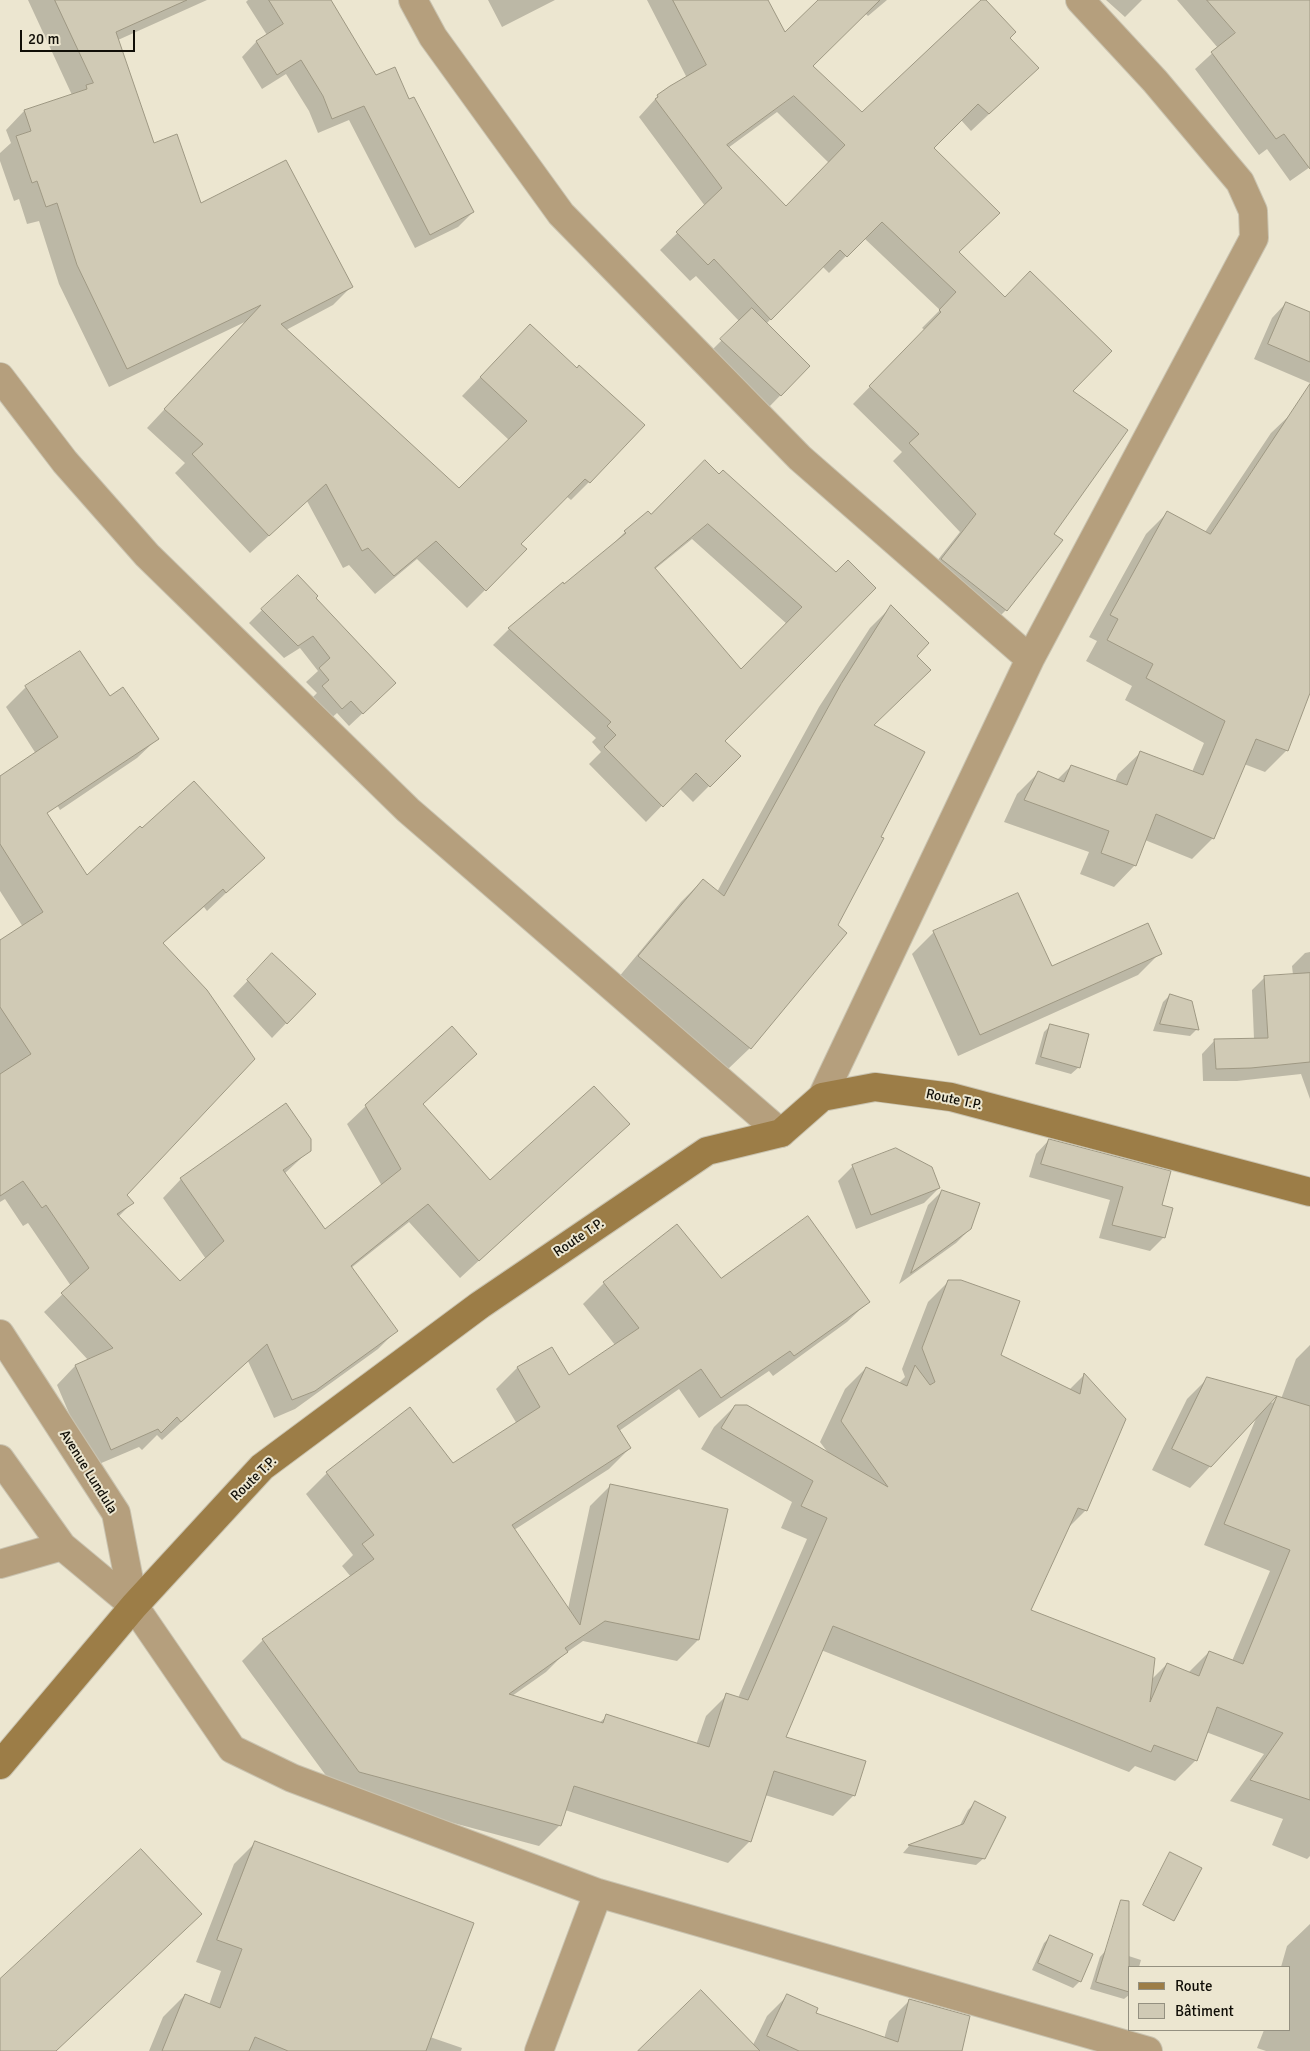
<!DOCTYPE html>
<html>
<head>
<meta charset="utf-8">
<style>
  body { margin:0 }
  #map { position:relative; width:1310px; height:2051px; overflow:hidden; background:#ece6d0; font-family:Signika,sans-serif }
  canvas { display:block }
  .legend { position:absolute; left:1128px; top:1966px; width:162px; height:65px; box-sizing:border-box; background:#ece6d0; border:1px solid #949080; margin:0; padding:6px 9px; list-style:none; font-size:15px; color:#100e07 }
  .legend li { display:flex; align-items:center; gap:10px; height:25px }
  .legend b { width:25px; border:1px solid #949080 }
  .scale { position:absolute; left:20px; top:30px; width:115px; height:22px; box-sizing:border-box; border:2px solid #100e07; border-top:0; padding-left:6px; font-size:15px; line-height:18px; white-space:nowrap; color:#100e07; -webkit-text-stroke:4px #ece6d0; paint-order:stroke }
</style>
</head>
<body>
<div id="map">
<canvas width="1310" height="2051"></canvas>
<ul class="legend">
<li><b style="height:6px;background:#9c7d47"></b>Route</li>
<li><b style="height:14px;background:#d0cab5"></b>Bâtiment</li>
</ul>
<div class="scale">20 m</div>
</div>
<script>
const g = document.querySelector('canvas').getContext('2d');
g.lineJoin = 'round';
function paint(path, color) { g.fillStyle = color; g.fill(path, 'evenodd'); }
function trace(path, color, width, dash) { g.strokeStyle = color; g.lineWidth = width; g.lineCap = dash ? 'butt' : 'round'; g.setLineDash(dash || []); g.stroke(path); }
function drawText(font, color, halo, rows, align = 'center') {
  g.font = font + ' Signika,sans-serif'; g.lineWidth = 4; g.setLineDash([]); g.textBaseline = 'middle'; g.strokeStyle = halo; g.fillStyle = color; for (const [text, x, y, turn = 0] of rows) {
    g.save(); g.translate(x, y); g.rotate((+turn || 0) * Math.PI / 180); g.textAlign = isNaN(turn) ? turn : align; if (halo) g.strokeText(text, 0, 0); g.fillText(text, 0, 0); g.restore();
  }
}
paint(new Path2D(`
  M28,0H207L118,40L153,144L200,205L351,287L333,305L286,330L459,490L509,440L462,396L512,344L589,482L571,500L566,496L519,544L485,590L467,608L417,559L375,594L349,565L343,568L307,501L250,553L175,473L185,463L147,428L247,321L109,387L59,284L39,221L27,224L19,199L14,201L0,161V153L11,143L6,130L24,111L72,95Z
  M248,0H330L376,76L473,212L458,227L415,248L349,120L318,133L309,111L286,74L262,89L242,57L256,42L267,35L246,2Z
  M488,0H555L502,27Z
  M647,0H767L785,34L819,0H887L868,16L865,13L812,66L862,114L983,0L1008,38L1020,85L971,131L961,120L933,148L957,253L1071,391L1053,534L1006,610L989,627L925,576L960,532L893,461L902,452L853,404L925,330L922,328L940,310L864,238L829,273L822,266L766,324L809,366L769,407L710,352L740,322L696,276L690,281L660,250L705,206L639,117L658,96L687,78ZM777,112L829,163L785,207L728,148Z
  M1106,0H1142L1125,17Z
  M1177,0H1310V167L1290,181L1267,149L1259,155L1195,69L1218,48Z
  M1286,303L1310,313V383L1254,359L1272,318Z
  M1293,412L1310,423V690L1287,750L1265,772L1244,764L1213,838L1192,859L1145,840L1135,865L1114,887L1080,874L1089,852L1004,822L1017,794L1038,773L1057,780L1071,766L1115,782L1118,774L1140,753L1192,772L1204,743L1125,700L1132,686L1086,661L1097,641L1089,637L1146,534L1168,512L1205,532L1271,433Z
  M719,476L836,574L723,741L739,756L693,802L679,788L646,822L589,764L601,752L592,742L596,738L493,645L509,629L563,584L564,586L609,548L625,532ZM692,539L787,624L740,670L655,569Z
  M314,598L381,696L349,726L337,713L328,721L310,700L317,693L306,682L318,671L300,648L284,658L249,623L262,610Z
  M891,607L915,656L873,725L750,1048L728,1069L618,978L681,902L703,880L717,892L819,707L870,628Z
  M80,653L109,698L157,739L137,758L60,810L33,762L38,757L6,707L26,687Z
  M0,778L51,809L46,814L86,876L142,830L263,858L207,911L204,907L162,944L125,1195L132,1203L118,1217L180,1283L206,1259L163,1198L181,1179L310,1150L284,1174L325,1231L382,1186L347,1124L366,1106L422,1105L490,1182L628,1124L460,1278L409,1222L351,1268L396,1331L378,1349L295,1409L274,1418L248,1361L162,1440L157,1435L142,1450L139,1447L92,1467L57,1385L75,1366L89,1361L44,1312L71,1286L28,1223L23,1226L5,1199L0,1202V941L23,927L0,891Z
  M934,932L1051,968L1160,953L1138,975L958,1056L912,954Z
  M1310,952V1099L1301,1074L1237,1081H1203L1202,1054L1215,1040L1254,1039L1252,990L1265,977L1293,975L1292,966L1305,953Z
  M258,970L314,994L272,1038L233,996Z
  M1170,995L1197,1029L1190,1036L1153,1031L1163,1002Z
  M1051,1025L1079,1067L1071,1074L1035,1064L1044,1032Z
  M1049,1140L1160,1206L1171,1209L1163,1238L1150,1251L1099,1238L1110,1200L1029,1177L1036,1154Z
  M853,1166L939,1188L924,1203L856,1229L838,1181Z
  M942,1191L970,1229L956,1243L899,1284L928,1205Z
  M677,1226L720,1280L868,1302L847,1322L773,1376L769,1371L699,1418L679,1389L619,1431L630,1448L609,1469L514,1530L568,1609L590,1506L611,1485L698,1640L677,1661L583,1641L563,1655L546,1672L512,1696L599,1723L607,1716L696,1745L706,1716L727,1695L738,1698L807,1539L781,1528L792,1502L701,1449L714,1427L735,1406L829,1454L820,1442L845,1389L866,1368L899,1383L905,1377L902,1369L928,1302L949,1281L999,1355L1069,1390L1084,1375L1125,1419L1085,1511L1066,1530L1029,1610L1151,1680L1167,1664L1188,1673L1209,1652L1232,1661L1270,1571L1204,1545L1257,1416L1190,1488L1152,1470L1187,1399L1208,1378L1272,1403L1277,1398L1281,1399L1296,1359L1310,1345V1856L1307,1859L1272,1845L1283,1819L1230,1801L1264,1754L1206,1732L1196,1760L1175,1781L1135,1766L1129,1772L821,1650L784,1737L854,1795L833,1816L765,1795L749,1842L728,1863L565,1810L560,1825L539,1846L338,1792L242,1661L263,1640L351,1577L342,1566L353,1555L306,1494L327,1473L453,1465L517,1424L496,1389L517,1368L552,1348L568,1377L615,1345L583,1304L604,1283Z
  M975,1803L984,1858L976,1865L903,1853L909,1846L959,1827L968,1810Z
  M256,1842L430,2037L462,2048L461,2051H149L163,2017L185,1995L209,2005L221,1971L196,1962L234,1864Z
  M1310,1924V2051H1266L1257,2048L1264,2030H1289V1967H1281L1287,1946Z
  M1051,1936L1080,1981L1073,1988L1032,1970L1044,1943Z
  M1107,1949L1141,1960L1139,1967H1129V1995L1124,1999L1090,1989L1100,1957Z
  M787,1996L814,2014L884,2039L889,2021L910,2000L960,2051H750L767,2016Z`), '#0003');
const building = new Path2D(`
  M55,0H187L116,32L154,143L177,134L201,203L286,160L353,287L281,324L459,488L527,421L480,377L530,324L577,368L579,365L645,425L590,483L585,479L521,544L527,549L486,591L436,541L394,576L368,548L362,551L326,484L269,536L192,454L203,444L164,409L261,305L127,369L77,265L57,203L46,207L37,181L32,183L16,136L31,131L24,110L87,89L86,85L93,83Z
  M269,0H331L376,75L395,67L409,99L414,97L474,212L430,235L364,106L332,119L323,96L301,60L277,75L256,41L283,24Z
  M673,0H768L785,32L818,0H880L813,66L862,112L981,0H986L1016,32L1010,38L1039,68L989,114L978,104L934,148L1000,213L959,252L1005,297L1030,271L1112,351L1073,391L1128,430L1054,534L1063,540L1007,611L941,559L976,514L909,443L919,434L869,386L941,312L939,310L956,292L882,222L847,257L840,250L771,320L714,259L708,265L676,232L722,188L655,99L658,97L657,95L670,86L706,65ZM794,96L845,145L786,206L727,145Z
  M1207,0H1310V169L1284,134L1276,139L1211,52L1235,33Z
  M1286,302L1310,312V362L1268,344Z
  M752,308L810,366L781,396L720,339Z
  M1310,384V693L1288,751L1256,739L1214,839L1156,814L1136,866L1101,853L1109,831L1024,800L1038,771L1064,782L1071,765L1127,785L1140,751L1203,775L1225,721L1146,678L1153,664L1107,640L1118,619L1110,615L1167,511L1210,534Z
  M705,460L719,474L723,470L836,572L848,560L876,588L725,741L741,756L710,787L696,773L663,807L604,747L616,735L607,726L611,722L508,628L563,582L564,584L626,533L624,531L648,511L651,514ZM708,524L802,607L741,669L655,568Z
  M298,575L318,596L316,598L396,683L363,714L351,701L342,709L322,686L329,680L319,668L330,658L313,636L298,646L261,609Z
  M891,605L929,643L917,656L931,670L874,725L925,752L881,837L884,838L838,925L847,933L751,1049L638,956L703,879L724,896L841,684Z
  M80,651L110,696L123,687L159,739L47,813L87,875L140,826L142,828L194,781L265,858L226,893L223,889L163,943L207,990L255,1059L127,1195L134,1203L117,1214L180,1281L224,1241L180,1178L286,1103L311,1139V1151L283,1170L325,1229L401,1169L365,1105L452,1026L477,1054L423,1104L490,1180L594,1086L630,1124L479,1261L428,1204L351,1266L398,1331L315,1391L292,1400L267,1344L181,1422L177,1417L161,1433L158,1429L111,1450L75,1365L113,1348L61,1293L89,1268L46,1205L42,1208L23,1181L0,1196V1074L31,1054L0,1007V940L43,912L0,844V776L58,737L25,686Z
  M1018,893L1052,966L1148,923L1162,954L980,1035L933,931Z
  M272,953L316,994L287,1024L247,980Z
  M1310,973V1062L1251,1068L1216,1069L1214,1039L1268,1038L1264,976Z
  M1170,994L1192,1001L1199,1030L1160,1024Z
  M1050,1024L1089,1034L1080,1068L1041,1057Z
  M1049,1139L1171,1171L1162,1205L1173,1208L1165,1238L1112,1225L1123,1187L1041,1164Z
  M896,1148L932,1167L940,1188L871,1215L852,1165Z
  M942,1190L980,1203L971,1229L911,1273Z
  M808,1216L870,1302L794,1356L790,1351L721,1398L701,1369L617,1426L631,1448L512,1525L580,1625L610,1484L728,1509L699,1640L605,1621L565,1648L568,1652L509,1694L603,1723L606,1714L709,1747L726,1693L748,1700L827,1518L801,1506L813,1481L721,1428L735,1405H747L888,1487L841,1421L866,1367L907,1386L915,1365L930,1385L935,1382L922,1348L948,1280H961L1020,1301L1001,1355L1080,1394L1084,1373L1126,1419L1087,1511L1078,1508L1031,1610L1155,1658L1150,1702L1167,1663L1199,1676L1209,1651L1243,1664L1290,1550L1224,1524L1277,1396L1310,1406V1800L1250,1780L1283,1733L1217,1707L1197,1761L1154,1745L1151,1752L833,1626L786,1737L866,1761L855,1796L774,1771L751,1842L574,1786L561,1826L359,1772L262,1639L374,1559L362,1544L374,1535L326,1472L410,1407L453,1463L540,1407L517,1367L552,1347L569,1375L639,1328L603,1282L677,1224L721,1278Z
  M1207,1377L1277,1396L1211,1467L1172,1449Z
  M975,1801L1006,1817L985,1859L908,1845L963,1824Z
  M255,1841L474,1923L426,2051H288L255,2037L249,2051H162L185,1994L220,2008L242,1949L217,1940Z
  M141,1849L202,1914L56,2051H0V1979Z
  M1170,1852L1202,1868L1174,1921L1143,1905Z
  M1121,1900L1129,1901V1992L1096,1982Z
  M1050,1935L1093,1954L1081,1982L1038,1963Z
  M701,1990L760,2051H638Z
  M787,1994L818,2008L816,2013L898,2042L909,1999L970,2016L962,2051H799L767,2036Z`);
paint(building, '#d0cab5');
trace(building, '#9e9883', 1);
const street = new Path2D(`
  M413,0L433,37L561,214L800,458L1030,659
  M0,377L65,462L147,555L408,810L781,1133
  M822,1097L1030,659L1254,238L1253,211L1240,182L1155,81L1080,0
  M0,1334L116,1513L134,1606
  M0,1459L62,1546L134,1606L232,1749L292,1778L598,1893L1148,2051
  M0,1564L62,1546
  M539,2051L598,1893`);
const secondary = new Path2D(`
  M0,1765L134,1606L262,1467L480,1305L707,1151L781,1133L822,1097L875,1087L951,1097L1310,1192`);
trace(street, '#c9c3b0', 30);
trace(secondary, '#c9c3b0', 30);
trace(street, '#b59f7d', 28);
trace(secondary, '#9c7d47', 28);
drawText('14px', '#100e07', '#ece6d0', [
  ["Route T.P.",954,1100,12],
  ["Route T.P.",579,1238,-34],
  ["Avenue Lundula",88,1472,58],
  ["Route T.P.",254,1479,-44]
]);
</script>
</body>
</html>
